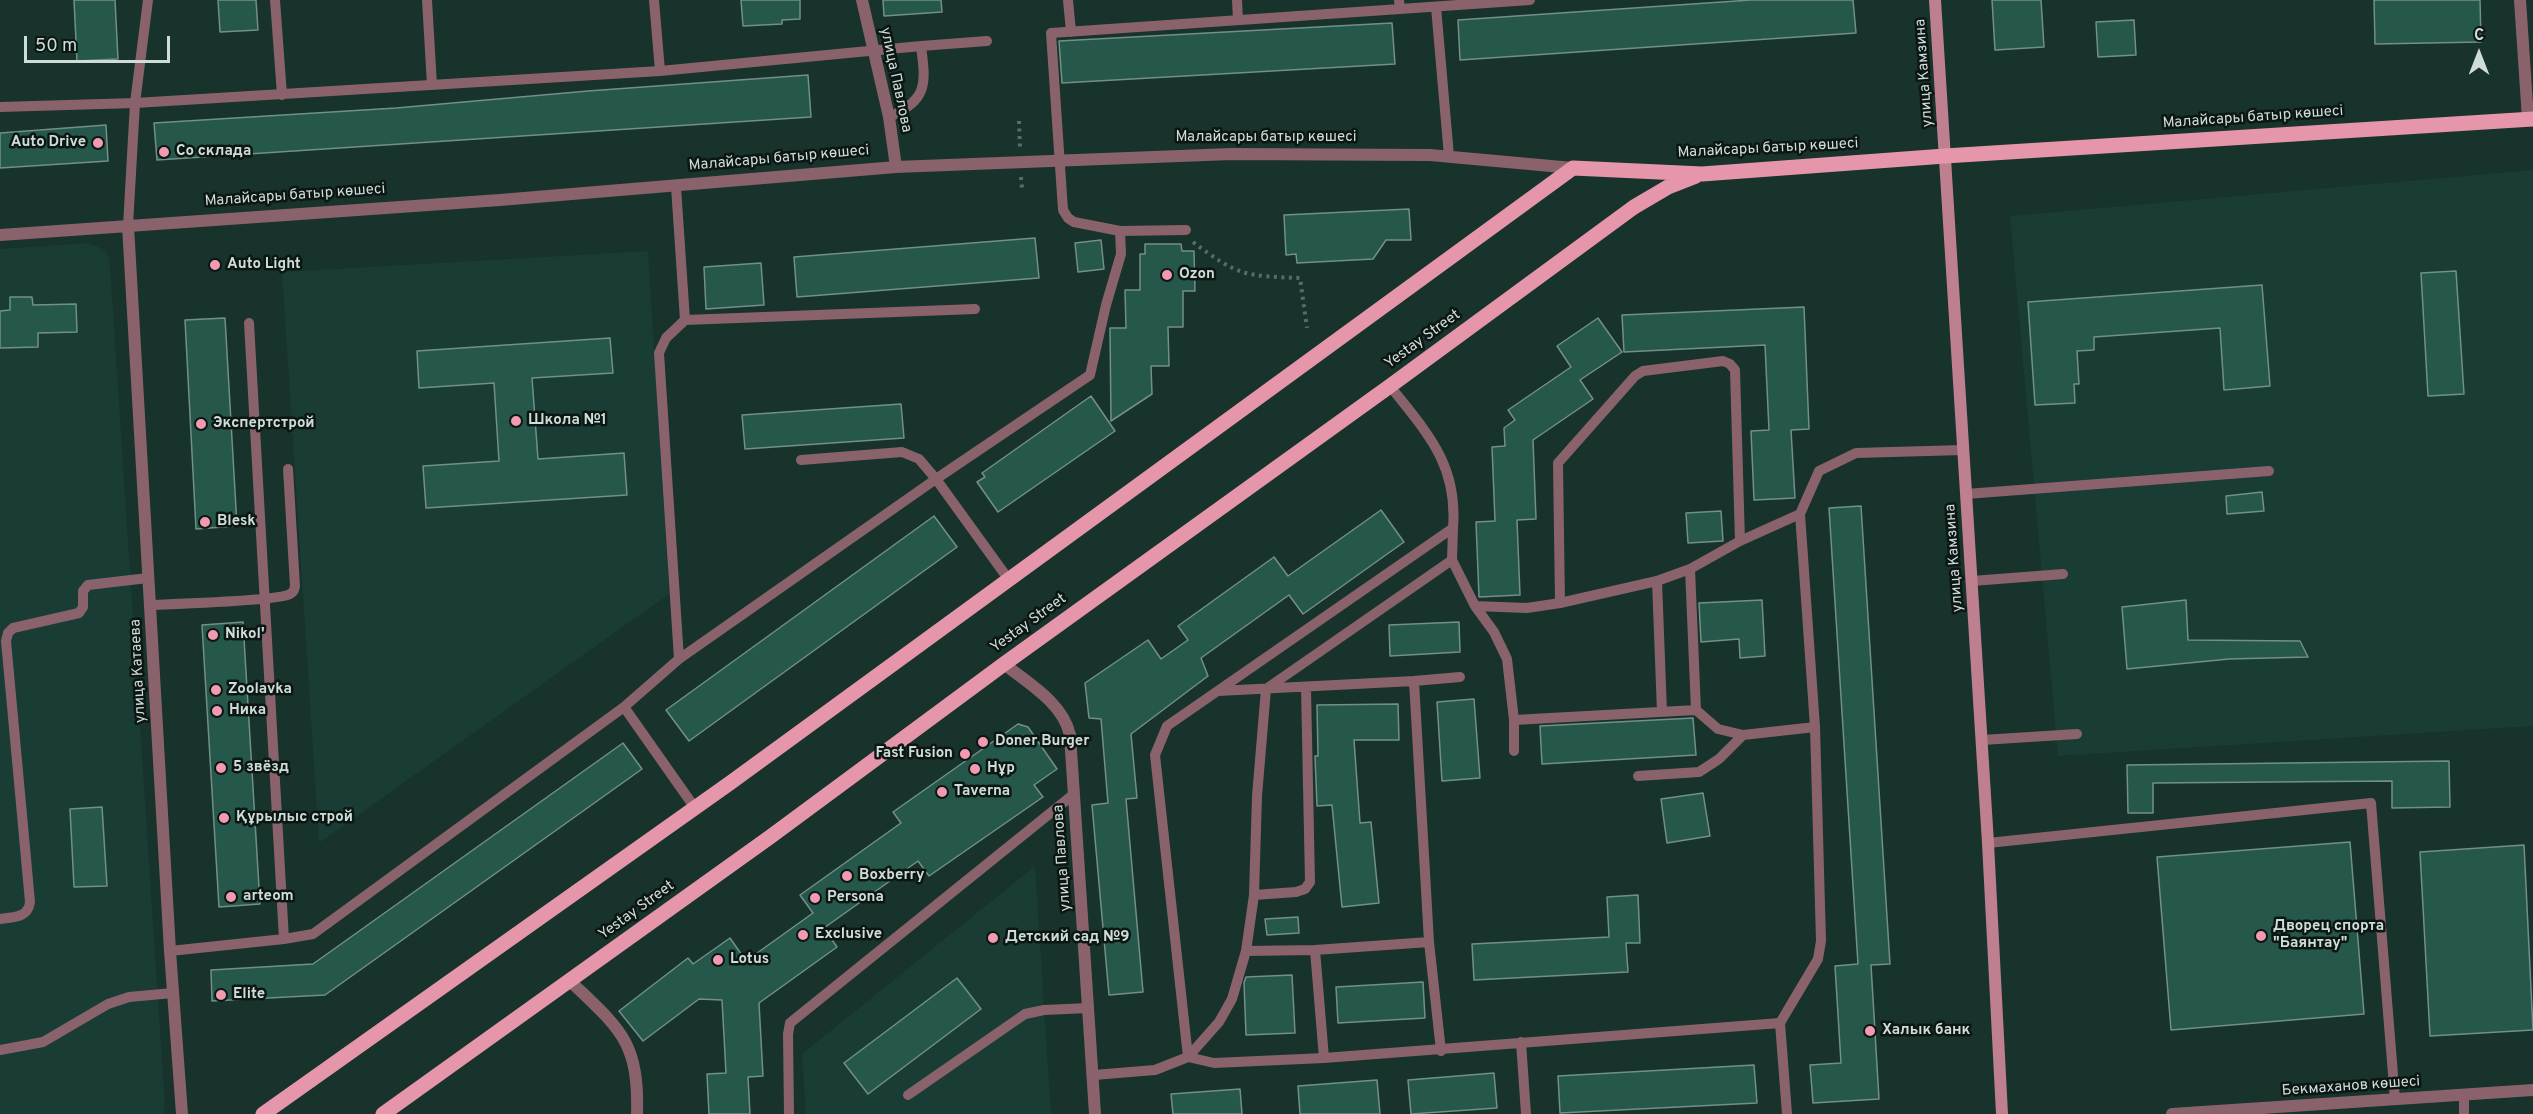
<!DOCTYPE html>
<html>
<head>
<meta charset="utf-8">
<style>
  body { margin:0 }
  #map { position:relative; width:2533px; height:1114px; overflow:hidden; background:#18322c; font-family:Overpass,sans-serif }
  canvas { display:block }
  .north { position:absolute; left:2449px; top:24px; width:60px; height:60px; -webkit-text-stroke:4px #0c1714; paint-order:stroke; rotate:0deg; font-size:16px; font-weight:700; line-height:24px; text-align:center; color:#cfddd9 }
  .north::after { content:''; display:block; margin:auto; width:21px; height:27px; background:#cfddd9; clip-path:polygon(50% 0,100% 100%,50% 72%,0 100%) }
  .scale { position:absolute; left:24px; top:36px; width:146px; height:27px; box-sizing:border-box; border:3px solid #cfddd9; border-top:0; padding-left:8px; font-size:18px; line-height:21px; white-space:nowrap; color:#cfddd9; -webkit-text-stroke:4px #0c1714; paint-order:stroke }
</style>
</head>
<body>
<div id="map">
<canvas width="2533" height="1114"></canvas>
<div class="north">С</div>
<div class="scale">50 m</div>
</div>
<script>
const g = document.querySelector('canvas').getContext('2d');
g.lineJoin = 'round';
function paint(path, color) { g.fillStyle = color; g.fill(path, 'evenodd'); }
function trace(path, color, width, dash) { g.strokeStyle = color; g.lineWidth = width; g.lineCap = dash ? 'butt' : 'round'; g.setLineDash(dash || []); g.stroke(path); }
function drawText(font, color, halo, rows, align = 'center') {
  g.font = font + ' Overpass,sans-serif'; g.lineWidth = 5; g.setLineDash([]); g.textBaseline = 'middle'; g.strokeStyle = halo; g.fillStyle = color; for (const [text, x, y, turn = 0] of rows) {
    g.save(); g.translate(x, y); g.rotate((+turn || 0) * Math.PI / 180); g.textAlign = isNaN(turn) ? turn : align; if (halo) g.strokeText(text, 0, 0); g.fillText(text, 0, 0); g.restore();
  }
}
paint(new Path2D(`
  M2533,170V726L2058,756L2010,216Z
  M88,243L103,249L108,255L110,265L165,1107L163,1114H0V249Z
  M648,251L669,594L319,843L282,272Z
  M1035,866L1051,1114H806L802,1054Z`), '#193c34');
const building = new Path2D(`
  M74,0H115L118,59L77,61Z
  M218,0H256L258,30L220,32Z
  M741,0H800V19L782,20V24L743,26Z
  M883,0H941L942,12L884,16Z
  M1751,0H1853L1856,33L1460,60L1458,20Z
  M1992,0H2041L2044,47L1995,50Z
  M2374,0H2480L2481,42L2375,44Z
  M2134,20L2136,55L2098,57L2096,22Z
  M1392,23L1395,64L1062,83L1059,41Z
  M808,75L811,117L157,160L154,123L396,108L588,91Z
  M106,125L108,161L0,168V133Z
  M1409,209L1411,240H1386L1373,259L1297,263L1296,254L1286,255L1284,215Z
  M1035,238L1039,278L797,297L794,257Z
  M1101,240L1104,269L1078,272L1075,243Z
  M1145,244H1181L1182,251H1194L1195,291H1183V327H1168L1169,366H1151L1152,394L1111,421L1110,328H1126L1125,290H1140V254H1145Z
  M761,263L764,305L706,309L704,267Z
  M2456,271L2464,394L2428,396L2421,273Z
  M2262,285L2270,386L2224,390L2220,328L2094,337V350L2077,351L2079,384H2074L2075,403L2035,405L2028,302Z
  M10,297H32L33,305L76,304L77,332L38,333V347L0,348V311L10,310Z
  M1804,307L1809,429L1791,430L1795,498L1754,500L1751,431L1769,430L1765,345L1624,352L1622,315Z
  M225,318L237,526L196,529L185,320Z
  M1598,318L1622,352L1580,380L1593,399L1533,440L1536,519L1517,520L1520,595L1479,597L1476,522L1495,521L1492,447L1505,446L1504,428L1515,420L1508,410L1571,367L1557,346Z
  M610,338L613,373L532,378L538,459L624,453L627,495L426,508L423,466L499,461L494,383L419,388L417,351Z
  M1091,396L1115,431L998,512L977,482L985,477L982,473Z
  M901,404L904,438L745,449L742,415Z
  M2262,492L2264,511L2227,514L2226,496Z
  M1861,506L1890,964L1871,965L1879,1099L1813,1103L1810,1065L1841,1063L1835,966L1858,964L1829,508Z
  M1381,510L1404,542L1303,614L1289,595L1201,658L1208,676L1131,734L1137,798L1126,799L1143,992L1109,995L1092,805L1108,803L1101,719L1089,718L1085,683L1148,640L1161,659L1188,640L1178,626L1274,557L1288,576Z
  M1721,511L1723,541L1688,543L1686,513Z
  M934,516L957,547L689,741L666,710Z
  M1762,600L1765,656L1740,658L1739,639L1701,642L1699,603Z
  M2186,600L2188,640L2300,641L2308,657L2229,659L2127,669L2122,607Z
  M243,622L260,904L219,907L202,625Z
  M1459,622L1460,652L1390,656L1389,625Z
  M1474,699L1480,778L1442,781L1437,702Z
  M1398,704L1399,740H1354L1360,823L1371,822L1379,903L1342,907L1332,805L1317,806L1315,756H1318L1317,705Z
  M1693,718L1696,755L1542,764L1540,726Z
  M1018,724L1028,727L1057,769L1034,785L1043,797L929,876L918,861L824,928L837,947L759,1003L763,1076L748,1077L750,1114H709L707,1074L726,1073L722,1000L699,999L643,1041L619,1011L688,958L693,964L730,938L746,961L813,913L800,895L901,823L893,812Z
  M623,743L642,769L325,995L212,1001L211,970L313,964Z
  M2449,761L2450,807L2392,808V781L2153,783V813H2128L2127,765Z
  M1703,793L1710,836L1667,843L1661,799Z
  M102,807L107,886L74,887L70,809Z
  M2350,842L2364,1014L2171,1030L2157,857Z
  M2524,845L2533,1030L2430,1036L2420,852Z
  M1638,895L1640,943H1626L1628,972L1474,980L1472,944L1609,937L1607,897Z
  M1298,917L1299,933L1267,935L1265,919Z
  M1292,975L1295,1033L1246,1035L1244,983L1246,977Z
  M957,978L981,1009L868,1094L844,1063Z
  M1423,982L1425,1018L1338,1023L1336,987Z
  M1754,1065L1757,1103L1560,1113L1558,1076Z
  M1494,1073L1497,1108L1411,1114L1408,1080Z
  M1377,1080L1380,1114H1300L1298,1086Z
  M1240,1089L1242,1114H1173L1171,1094Z`);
paint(building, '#25574b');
trace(building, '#739088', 1.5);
trace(new Path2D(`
  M1019,121L1020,149
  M1021,177L1022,188
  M1193,242C1238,276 1245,276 1300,278L1307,328`), '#576d68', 4, [3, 4.5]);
trace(new Path2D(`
  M275,0L282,95
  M427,0L432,85
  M654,0L660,71
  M1068,0L1071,32
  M1237,0L1238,20
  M1436,7L1449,156
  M1400,9L1530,0
  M0,107L135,103L660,71L921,46
  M889,117C928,100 926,84 921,46L987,41
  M128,226L135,103L148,0
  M1120,231L1186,230
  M685,320L975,309
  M249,323L284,939L313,934L624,707L679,659L659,353L666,338L685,320L676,187
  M801,460L902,452L919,459L936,479L1090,375L1106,305L1121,254L1120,231L1074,222L1068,218L1063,210L1051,33L1400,9L1399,0
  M1966,494L2269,471
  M1453,528L1452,560L1475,606L1527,608L1560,603L1657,581L1690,569L1740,541L1800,514L1819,471L1856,453L1963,450
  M1657,581L1662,712
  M1972,581L2063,574
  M1560,603L1558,463L1635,376L1643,371L1723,361L1730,364L1735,370L1740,541
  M150,605C171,604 279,601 290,594C294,592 294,590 295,586L288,469
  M1475,606L1494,632L1507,659L1514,720L1696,710L1690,569
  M679,659L936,479L1009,580
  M1414,681L1460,677
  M1218,691L1414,681L1429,942L1315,950L1246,951L1232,999L1219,1022L1188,1057L1214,1063L1324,1058L1780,1023
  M624,707L695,808
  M1696,710L1718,729L1743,735L1815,727L1800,514
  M1514,720V751
  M1982,740L2077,734
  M1638,776L1699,772L1719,759L1743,735
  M1988,843L2371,803L2395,1099
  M1254,895L1296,892L1305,889L1310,882L1306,688
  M0,919C14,917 28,918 30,902L6,641L8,633L13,628L79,613L83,607V591L88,585L148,578
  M1429,942L1441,1051
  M1315,950L1324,1058
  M170,951L284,939
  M1246,951L1254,895L1257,796L1266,689L1452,560
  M1521,1042L1526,1114
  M0,1050L43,1042L108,1004L129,997L173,993
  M1094,1075L1155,1070L1188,1057L1155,755L1167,726L1453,528C1458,464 1427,433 1390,386
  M908,1095L1025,1014L1044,1010L1089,1008
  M2464,1095V1114
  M789,1114L788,1034L790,1023L1074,794
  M1787,1114L1780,1023L1818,959L1821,941L1815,727`), '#8a626c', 10);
trace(new Path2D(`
  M2520,0L2528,119
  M1004,664C1028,683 1063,703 1070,735L1095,1114`), '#8a626c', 12);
trace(new Path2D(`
  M862,0L889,117L896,167
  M128,226L170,951L182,1114
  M0,235L500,200L896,167L1231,154L1430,155L1573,168
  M570,981C620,1029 639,1041 637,1114
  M2172,1114L2533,1090`), '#8a626c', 12);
trace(new Path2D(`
  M1935,0L1988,843L2002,1114`), '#be7f8f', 12);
trace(new Path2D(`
  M263,1114L730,783L1573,168L1702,174L1945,156L2533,119
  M383,1114L770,837L1004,664L1390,386L1634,207L1668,187L1696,176`), '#e696ab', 15);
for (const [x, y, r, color] of [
  [98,143,6,"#f19ab1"],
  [164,152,6,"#f19ab1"],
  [215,265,6,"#f19ab1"],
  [1167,275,6,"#f19ab1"],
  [516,421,6,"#f19ab1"],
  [201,424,6,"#f19ab1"],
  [205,522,6,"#f19ab1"],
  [213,635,6,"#f19ab1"],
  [216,690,6,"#f19ab1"],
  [217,711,6,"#f19ab1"],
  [983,742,6,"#f19ab1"],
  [965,754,6,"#f19ab1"],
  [221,768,6,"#f19ab1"],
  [975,769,6,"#f19ab1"],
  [942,792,6,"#f19ab1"],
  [224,818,6,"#f19ab1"],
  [847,876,6,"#f19ab1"],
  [231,897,6,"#f19ab1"],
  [815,898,6,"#f19ab1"],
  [803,935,6,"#f19ab1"],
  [2261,936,6,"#f19ab1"],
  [993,938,6,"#f19ab1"],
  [718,960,6,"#f19ab1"],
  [221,995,6,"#f19ab1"],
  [1870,1031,6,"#f19ab1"]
]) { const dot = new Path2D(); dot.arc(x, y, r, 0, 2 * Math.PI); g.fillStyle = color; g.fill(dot); trace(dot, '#0c1714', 2); }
drawText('15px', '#cfddd9', '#0c1714', [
  ["улица Камзина",1925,73,-94],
  ["улица Павлова",895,80,78],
  ["Малайсары батыр көшесі",2253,118,-4],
  ["Малайсары батыр көшесі",1266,138],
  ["Малайсары батыр көшесі",1768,149,-3],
  ["Малайсары батыр көшесі",779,159,-5],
  ["Малайсары батыр көшесі",295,196,-4],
  ["Yestay Street",1423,340,-36],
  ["улица Камзина",1955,558,-94],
  ["Yestay Street",1029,624,-36],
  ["улица Катаева",139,671,-93],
  ["улица Павлова",1063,858,-94],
  ["Yestay Street",637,911,-36],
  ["Бекмаханов көшесі",2351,1087,-4]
]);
drawText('bold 15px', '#cfddd9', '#0c1714', [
  ["Auto Drive",86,143,"right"],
  ["Со склада",176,152],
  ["Auto Light",227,265],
  ["Ozon",1179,275],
  ["Школа №1",528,421],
  ["Экспертстрой",213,424],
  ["Blesk",217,522],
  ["Nikol'",225,635],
  ["Zoolavka",228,690],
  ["Ника",229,711],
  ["Doner Burger",995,742],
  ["Fast Fusion",953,754,"right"],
  ["5 звёзд",233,768],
  ["Нұр",987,769],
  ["Taverna",954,792],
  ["Құрылыс строй",236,818],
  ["Boxberry",859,876],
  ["arteom",243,897],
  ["Persona",827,898],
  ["Дворец спорта",2273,927],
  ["\"Баянтау\"",2273,944],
  ["Exclusive",815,935],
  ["Детский сад №9",1005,938],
  ["Lotus",730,960],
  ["Elite",233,995],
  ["Халык банк",1882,1031]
], 'left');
</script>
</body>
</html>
